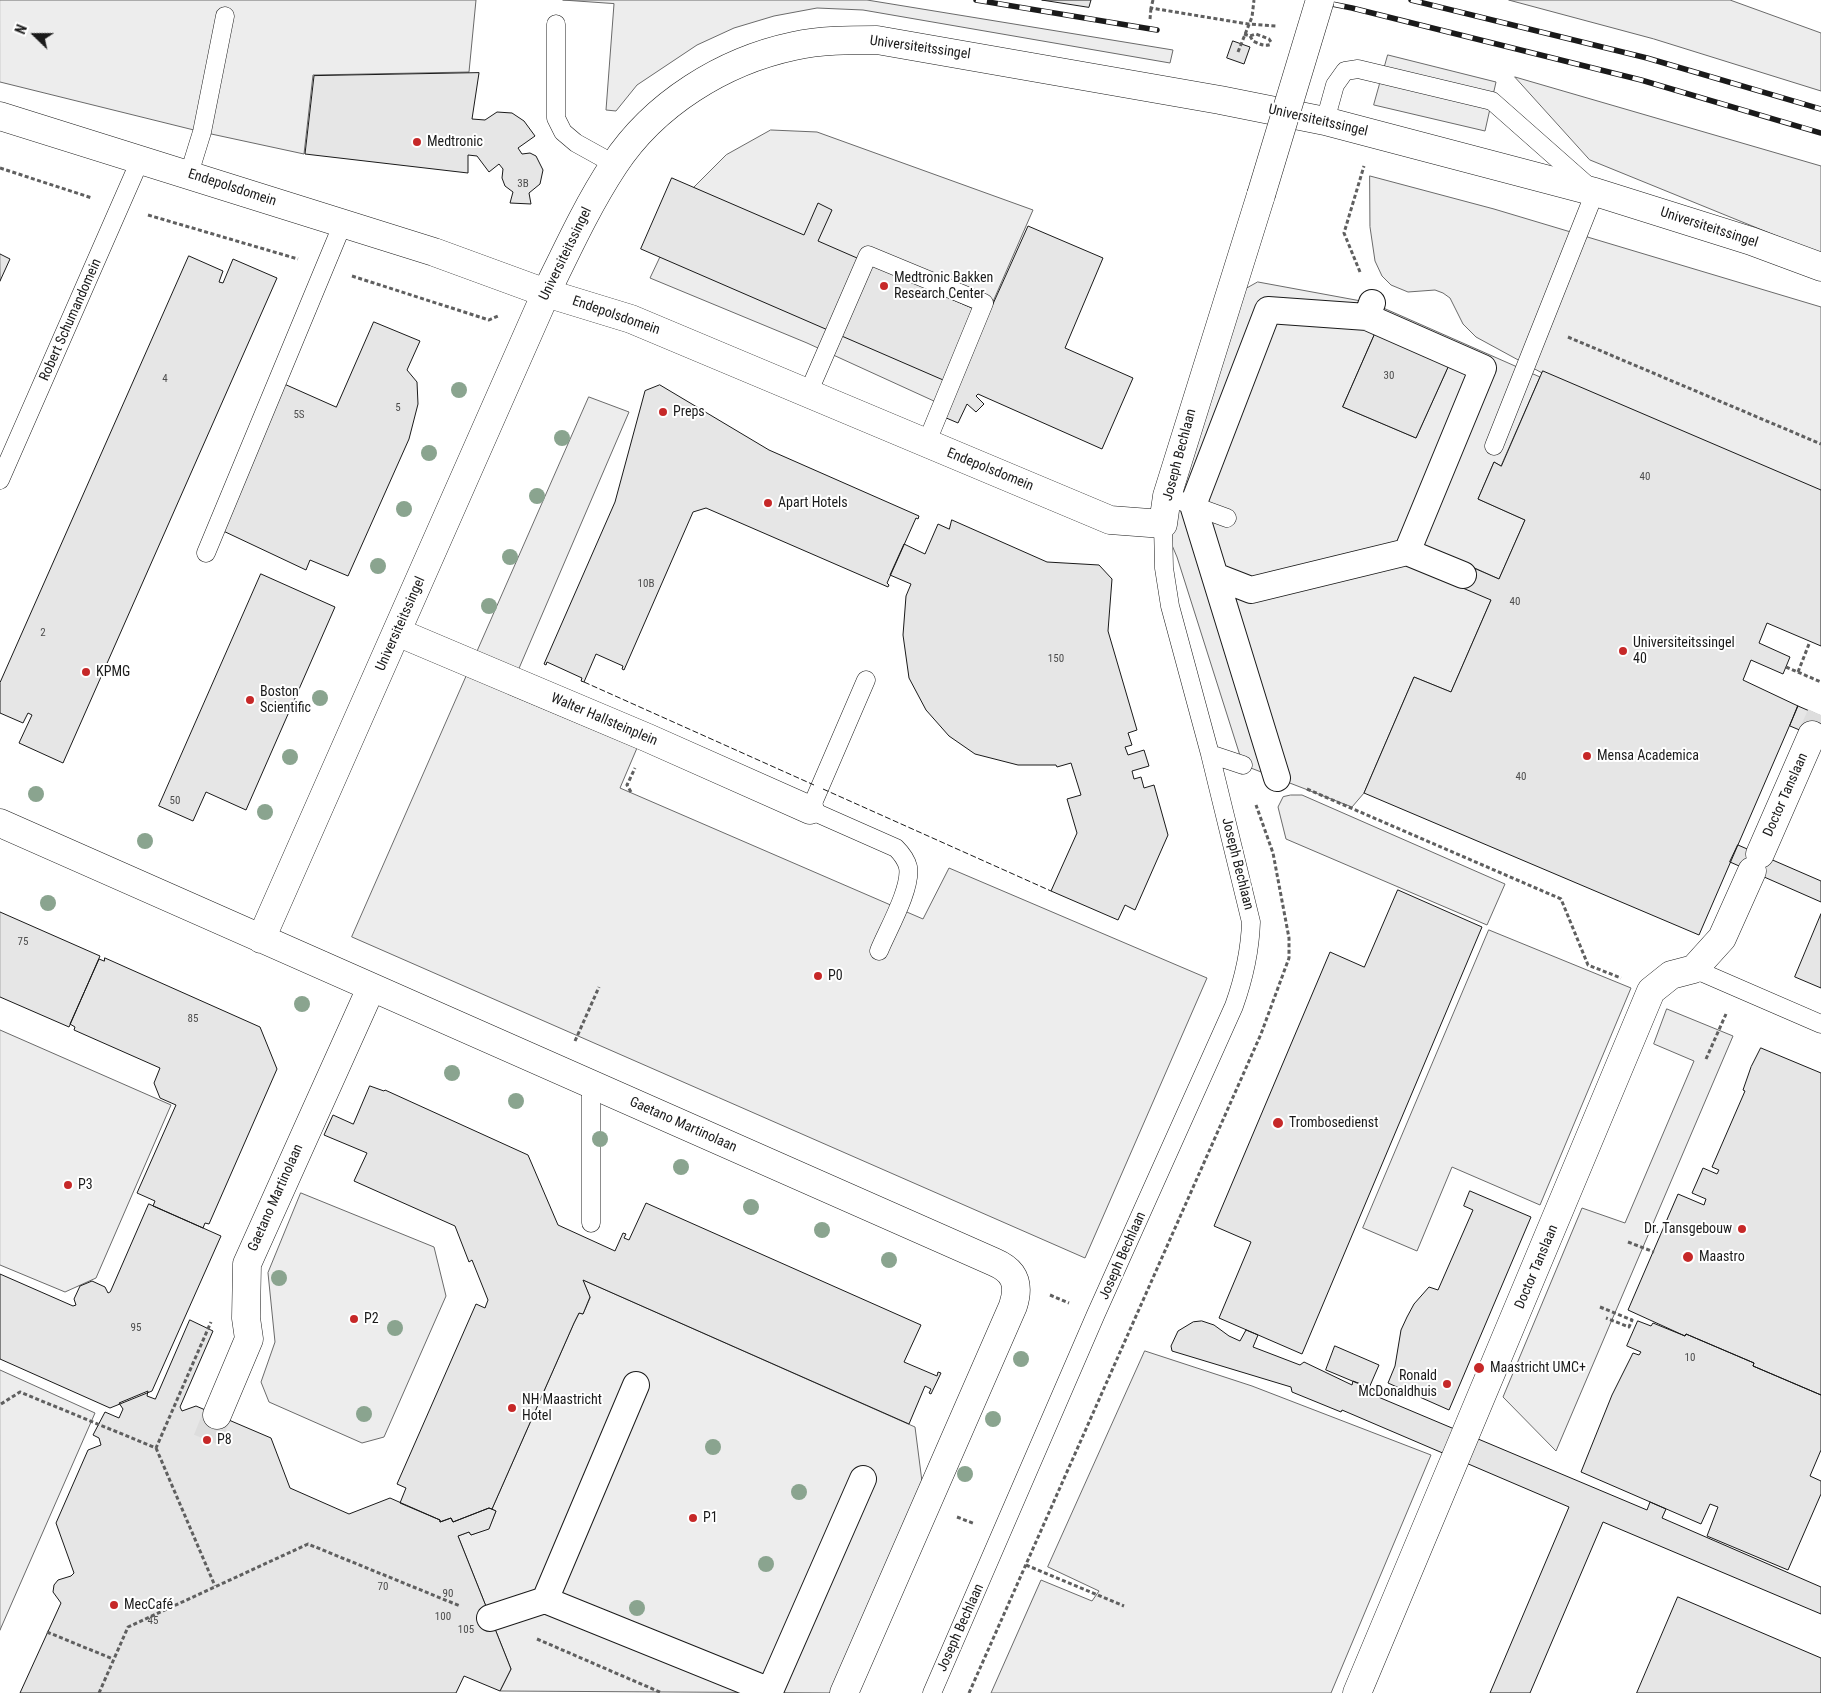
<!DOCTYPE html>
<html>
<head>
<meta charset="utf-8">
<style>
  body { margin:0 }
  #map { position:relative; width:1821px; height:1693px; overflow:hidden; background:#fff; font-family:"Roboto Condensed",sans-serif }
  canvas { display:block }
  .north { position:absolute; left:10px; top:10px; width:50px; height:50px; -webkit-text-stroke:4px #fff; paint-order:stroke; rotate:292deg; font-size:14px; font-weight:700; line-height:20px; text-align:center; color:#1a1a1a }
  .north::after { content:''; display:block; margin:auto; width:18px; height:22px; background:#1a1a1a; clip-path:polygon(50% 0,100% 100%,50% 72%,0 100%) }
</style>
</head>
<body>
<div id="map">
<canvas width="1821" height="1693"></canvas>
<div class="north">N</div>
</div>
<script>
const g = document.querySelector('canvas').getContext('2d');
g.lineJoin = 'round';
function paint(path, color) { g.fillStyle = color; g.fill(path, 'evenodd'); }
function trace(path, color, width, dash) { g.strokeStyle = color; g.lineWidth = width; g.lineCap = dash ? 'butt' : 'round'; g.setLineDash(dash || []); g.stroke(path); }
function drawText(font, color, halo, rows, align = 'center') {
  g.font = font + ' "Roboto Condensed",sans-serif'; g.lineWidth = 4; g.setLineDash([]); g.textBaseline = 'middle'; g.strokeStyle = halo; g.fillStyle = color; for (const [text, x, y, turn = 0] of rows) {
    g.save(); g.translate(x, y); g.rotate((+turn || 0) * Math.PI / 180); g.textAlign = isNaN(turn) ? turn : align; if (halo) g.strokeText(text, 0, 0); g.fillText(text, 0, 0); g.restore();
  }
}
const built = new Path2D(`
  M0,0H476L469,72L313,75L304,154L202,132L0,82Z
  M563,0H867L1173,50L1170,63L863,10L817,8L774,16L734,28L697,45L637,85L616,111L606,110L614,4Z
  M1509,0H1730L1821,33V91L1654,39Z
  M1388,55L1496,82L1485,131L1374,105Z
  M1515,77L1821,166V254L1590,160Z
  M771,130L817,132L1033,210L947,407L807,343L650,278L692,189L726,155Z
  M1370,176L1494,209L1821,307V492L1555,380L1476,337L1463,324L1450,298L1443,293L1435,290L1408,292L1391,285L1382,276L1375,261L1370,227Z
  M1258,282L1372,303L1540,377L1501,466L1494,462L1478,499L1525,520L1499,579L1468,565L1491,600L1451,692L1414,677L1364,793L1352,807L1243,765L1177,557L1163,524L1233,296ZM1375,334L1449,365L1416,438L1343,407Z
  M589,397L629,412L508,694L637,748L620,788L923,919L949,868L1207,978L1085,1258L352,937Z
  M1291,795H1302L1505,884L1487,925L1286,839L1278,807L1283,797Z
  M1489,930L1631,988L1540,1205L1452,1167L1417,1251L1363,1228Z
  M1667,1009L1733,1036L1556,1451L1503,1397L1582,1208L1625,1223L1694,1061L1654,1044Z
  M0,1030L171,1105L96,1278L65,1292L0,1265Z
  M301,1193L434,1247L446,1296L384,1437L362,1443L269,1402L261,1382L275,1342L268,1273Z
  M583,1280L915,1427L925,1505L844,1693L500,1691L511,1669L458,1536L469,1532L471,1535L489,1528L496,1511L492,1509L574,1323L579,1313L583,1314L590,1298Z
  M1145,1351L1252,1386L1431,1455L1331,1693H991L1041,1580L1092,1601L1099,1591L1048,1567Z
  M0,1370L95,1413L0,1630Z`);
paint(built, '#ededed');
trace(built, '#6a6a6a', 1);
const building = new Path2D(`
  M1042,0H1091L1089,7Z
  M1233,41L1250,47L1244,64L1227,58Z
  M479,73L472,119L485,120L497,112L512,113L524,121L535,136L518,148L522,154L530,153L536,156L543,170L540,184L529,193L531,204L510,203L513,192L505,186L502,178L503,169L499,164L489,172L477,156L468,155V173L305,154L314,76Z
  M672,178L804,235L818,203L832,210L818,241L988,315L1028,226L1103,258L1065,348L1133,378L1102,449L978,394L976,396L984,404L976,412L967,404L958,423L944,417L957,386L641,249Z
  M0,254L10,259L0,281Z
  M189,256L223,271L219,282L223,283L233,259L277,278L63,763L19,743L32,715L28,713L23,723L0,713V683Z
  M374,322L420,341L407,370L417,382L418,404L409,439L348,576L310,560L306,570L219,529L282,383L336,407Z
  M1375,334L1449,365L1416,438L1343,407Z
  M1543,371L1821,490V646L1767,623L1759,643L1790,657L1783,674L1751,660L1743,680L1798,706L1699,935L1364,793L1414,677L1451,692L1491,600L1458,586L1467,565L1499,579L1525,520L1478,499L1494,462L1501,466Z
  M660,385L769,450L919,516L918,519L916,518L887,583L889,585L888,587L706,508L693,512L624,670L622,669L623,666L596,654L584,682L581,681L582,678L547,662L546,665L544,664L615,502L645,391Z
  M952,520L1047,562L1099,565L1112,579L1108,631L1137,730L1128,733L1132,745L1125,747L1128,755L1144,750L1149,766L1132,771L1134,779L1141,777L1144,788L1154,785L1168,835L1135,910L1125,905L1118,920L1051,891L1077,833L1067,799L1081,795L1071,763L1057,767L1056,765H1018L975,754L949,736L926,710L909,678L903,635L906,596L911,584L890,575L904,544L925,554L938,524L949,529Z
  M261,574L335,607L246,810L206,792L193,821L159,806Z
  M1798,706L1821,716V739L1790,726Z
  M1738,845L1821,881V902L1730,862Z
  M1398,890L1482,927L1302,1354L1219,1318L1251,1242L1214,1226L1330,952L1364,967Z
  M0,912L100,956L69,1027L0,997Z
  M1821,914V988L1795,977Z
  M105,958L260,1027L277,1069L209,1224L205,1223L203,1228L153,1206L155,1201L137,1193L176,1105L160,1098L154,1083L160,1068L74,1030L75,1027L70,1024L99,959L104,961Z
  M1761,1048L1821,1073V1395L1753,1366L1754,1363L1686,1334L1685,1336L1628,1310L1678,1194L1704,1205L1706,1199L1692,1193L1703,1168L1717,1174L1719,1170L1712,1167L1745,1091L1743,1090L1751,1067Z
  M370,1086L384,1091L385,1090L528,1155L558,1225L615,1251L623,1233L626,1234L624,1238L629,1240L646,1203L921,1325L904,1362L937,1376L938,1372L941,1373L931,1394L929,1393L931,1389L925,1386L909,1424L583,1280L590,1297L583,1314L579,1313L574,1323L492,1509L489,1508L453,1522L451,1518L440,1522V1520L400,1503L406,1488L397,1484L476,1304L485,1308L488,1300L472,1260L469,1262L455,1226L354,1181L367,1153L324,1135L333,1115L353,1124Z
  M1470,1191L1531,1217L1449,1410L1388,1383L1395,1366L1401,1330L1407,1317L1414,1304L1429,1287L1438,1290L1473,1210L1464,1206Z
  M149,1204L221,1236L152,1391L110,1408L0,1359V1274L73,1306L76,1305L74,1299L80,1286L92,1281L105,1287L108,1293L110,1292Z
  M190,1320L213,1331L180,1407L182,1411L196,1406L271,1438L290,1488L349,1514L390,1498L440,1520V1522L451,1518L453,1522L489,1508L496,1511L489,1529L471,1535L469,1532L458,1536L511,1669L500,1691L464,1676L456,1693H20L61,1603L53,1592L54,1585L58,1580L71,1576L74,1573L56,1523L88,1450L101,1445L99,1438L93,1435L105,1412L119,1418L123,1409L119,1403L148,1391L147,1396L155,1399Z
  M1202,1321L1214,1325L1229,1336L1240,1341L1246,1330L1258,1335L1253,1347L1300,1365L1304,1362L1352,1385L1353,1381L1366,1386L1364,1391L1647,1510L1650,1502L1666,1509L1662,1518L1821,1587V1614L1603,1522L1530,1693H1490L1569,1507L1342,1410L1341,1412L1292,1392L1291,1387L1172,1351L1171,1346L1178,1331L1193,1322Z
  M1638,1321L1651,1326L1653,1323L1685,1336L1686,1334L1754,1363L1753,1366L1821,1395V1450L1810,1476L1821,1481V1494L1788,1570L1707,1536L1718,1507L1710,1504L1701,1524L1581,1472L1612,1395L1633,1353L1639,1355L1641,1352L1627,1346Z
  M1335,1346L1379,1365L1369,1388L1326,1370Z
  M1678,1597L1821,1658V1693H1637Z`);
paint(building, '#e6e6e6');
trace(building, '#1a1a1a', 1);
trace(new Path2D(`
  M1812,735L1821,715
  M207,1440L217,1415`), '#ddd', 28, [28, 14]);
const service = new Path2D(`
  M556,24V118L563,132L576,143L614,164
  M1325,121L1335,85L1345,71L1358,69L1492,101L1595,192L1494,446
  M189,174L202,132L225,16
  M811,394L809,391L868,255L984,303L926,444
  M0,480L141,158
  M1167,496L1227,518
  M206,553L343,223
  M866,680L810,810L896,848C902,854 906,859 908,867C912,888 887,931 879,951
  M1210,754L1243,765
  M1694,969L1821,1024
  M591,1084V1223
  M932,1693L1096,1314L1234,1006C1244,978 1250,952 1251,922L1210,754L1170,606L1164,568L1163,524`);
const pedestrian = new Path2D(`
  M1372,303L1367,317L1483,368L1407,552L1463,575
  M1215,576L1251,590L1407,552
  M1277,778L1193,505L1268,310L1367,317
  M636,1385L545,1600L770,1691L863,1479
  M490,1618L545,1600`);
const minor = new Path2D(`
  M546,293L631,319L1110,520L1163,524L1167,496L1261,195
  M397,632L648,738L810,810
  M1760,854L1812,735
  M217,1415L249,1339L246,1318L247,1264L371,988
  M1357,1693L1651,991L1671,975L1694,969L1722,938L1752,871`);
const tertiary = new Path2D(`
  M0,116L434,252L546,293
  M0,823L994,1262C1015,1271 1020,1284 1013,1306L844,1693
  M261,939L546,293C567,250 587,206 614,165C654,104 723,61 794,46C821,40 849,40 877,40L1220,100L1325,121L1595,192L1751,241L1821,267`);
trace(service, '#1a1a1a', 19);
trace(pedestrian, '#1a1a1a', 28);
trace(minor, '#1a1a1a', 29);
trace(tertiary, '#1a1a1a', 29);
trace(new Path2D(`
  M1153,0L1151,8L1248,24L1276,26
  M1150,19L1151,8
  M1244,34L1250,36L1256,34L1269,39L1271,42
  M1250,36L1253,41C1260,44 1264,47 1272,44
  M1238,52L1252,17L1254,0
  M0,168L92,198
  M148,215L298,259
  M1360,272L1344,233L1364,166
  M352,276L489,320L498,316
  M1568,337L1821,444
  M1786,667L1821,682
  M1798,672L1809,644
  M1307,789L1561,899L1588,965L1621,978
  M631,792L627,785L635,768
  M575,1041L599,987
  M1706,1059L1726,1014
  M1628,1242L1654,1252
  M1050,1295L1069,1303
  M1600,1307L1632,1320L1629,1327L1606,1318
  M1,1404L20,1392L156,1448L211,1322
  M156,1448L215,1586
  M957,1517L975,1524
  M1026,1565L1124,1606
  M47,1632L113,1659
  M537,1639L662,1693
  M99,1693L128,1627L308,1544L460,1606
  M969,1693L1261,1034L1289,958V938L1273,853L1256,805`), '#5f5f5f', 3, [4, 2.5]);
trace(service, '#fff', 18);
trace(pedestrian, '#fff', 26);
trace(minor, '#fff', 28);
trace(tertiary, '#fff', 28);
const rail = new Path2D(`
  M976,0L1157,30
  M1312,0L1352,8L1641,80L1821,133
  M1411,0L1647,58L1821,109`);
trace(rail, '#1a1a1a', 5.5);
trace(rail, '#fff', 4, [11]);
const minorBridge = new Path2D(`
  M1261,195L1320,0`);
trace(minorBridge, '#1a1a1a', 29, []);
trace(minorBridge, '#fff', 28);
trace(new Path2D(`
  M584,682L814,785
  M823,789L1051,891`), '#1a1a1a', 1, [6, 2.5]);
g.fillStyle = '#8aa48f';
for (const [x, y] of [
  [459,390],
  [562,438],
  [429,453],
  [537,496],
  [404,509],
  [510,557],
  [378,566],
  [489,606],
  [320,698],
  [290,757],
  [36,794],
  [265,812],
  [145,841],
  [48,903],
  [302,1004],
  [452,1073],
  [516,1101],
  [600,1139],
  [681,1167],
  [751,1207],
  [822,1230],
  [889,1260],
  [279,1278],
  [395,1328],
  [1021,1359],
  [364,1414],
  [993,1419],
  [713,1447],
  [965,1474],
  [799,1492],
  [766,1564],
  [637,1608]
]) { g.beginPath(); g.arc(x, y, 8, 0, 2 * Math.PI); g.fill(); }
for (const [x, y, r, color] of [
  [417,142,5,"#c62828"],
  [884,286,5,"#c62828"],
  [663,412,5,"#c62828"],
  [768,503,5,"#c62828"],
  [1623,651,5,"#c62828"],
  [86,672,5,"#c62828"],
  [250,700,5,"#c62828"],
  [1587,756,5,"#c62828"],
  [818,976,5,"#c62828"],
  [1278,1123,6,"#c62828"],
  [68,1185,5,"#c62828"],
  [1742,1229,5,"#c62828"],
  [1688,1257,6,"#c62828"],
  [354,1319,5,"#c62828"],
  [1479,1368,6,"#c62828"],
  [1447,1384,5,"#c62828"],
  [512,1408,5,"#c62828"],
  [207,1440,5,"#c62828"],
  [693,1518,5,"#c62828"],
  [114,1605,5,"#c62828"]
]) { const dot = new Path2D(); dot.arc(x, y, r, 0, 2 * Math.PI); g.fillStyle = color; g.fill(dot); trace(dot, '#fff', 2); }
drawText('11px', '#4d4d4d', null, [
  ["3B",523,184],
  ["30",1389,376],
  ["4",165,379],
  ["5",398,408],
  ["5S",299,415],
  ["40",1645,477],
  ["10B",646,584],
  ["40",1515,602],
  ["2",43,633],
  ["150",1056,659],
  ["40",1521,777],
  ["50",175,801],
  ["75",23,942],
  ["85",193,1019],
  ["95",136,1328],
  ["10",1690,1358],
  ["70",383,1587],
  ["90",448,1594],
  ["100",443,1617],
  ["45",153,1621],
  ["105",466,1630]
]);
drawText('14px', '#1a1a1a', '#fff', [
  ["Universiteitssingel",920,48,8],
  ["Universiteitssingel",1318,121,13],
  ["Endepolsdomein",232,188,18],
  ["Universiteitssingel",1709,228,18],
  ["Universiteitssingel",566,254,-64],
  ["Endepolsdomein",616,316,19],
  ["Robert Schumandomein",71,320,-66],
  ["Joseph Bechlaan",1180,455,-75],
  ["Endepolsdomein",990,470,22],
  ["Universiteitssingel",401,624,-66],
  ["Walter Hallsteinplein",604,720,23],
  ["Doctor Tanslaan",1786,795,-66],
  ["Joseph Bechlaan",1237,864,76],
  ["Gaetano Martinolaan",683,1125,24],
  ["Gaetano Martinolaan",276,1198,-66],
  ["Joseph Bechlaan",1123,1256,-66],
  ["Doctor Tanslaan",1537,1267,-67],
  ["Joseph Bechlaan",961,1628,-66]
]);
drawText('14px', '#1a1a1a', '#fff', [
  ["Medtronic",427,142],
  ["Medtronic Bakken",894,278],
  ["Research Center",894,294],
  ["Preps",673,412],
  ["Apart Hotels",778,503],
  ["Universiteitssingel",1633,643],
  ["40",1633,659],
  ["KPMG",96,672],
  ["Boston",260,692],
  ["Scientific",260,708],
  ["Mensa Academica",1597,756],
  ["P0",828,976],
  ["Trombosedienst",1289,1123],
  ["P3",78,1185],
  ["Dr. Tansgebouw",1732,1229,"right"],
  ["Maastro",1699,1257],
  ["P2",364,1319],
  ["Maastricht UMC+",1490,1368],
  ["Ronald",1437,1376,"right"],
  ["McDonaldhuis",1437,1392,"right"],
  ["NH Maastricht",522,1400],
  ["Hotel",522,1416],
  ["P8",217,1440],
  ["P1",703,1518],
  ["MecCafé",124,1605]
], 'left');
</script>
</body>
</html>
